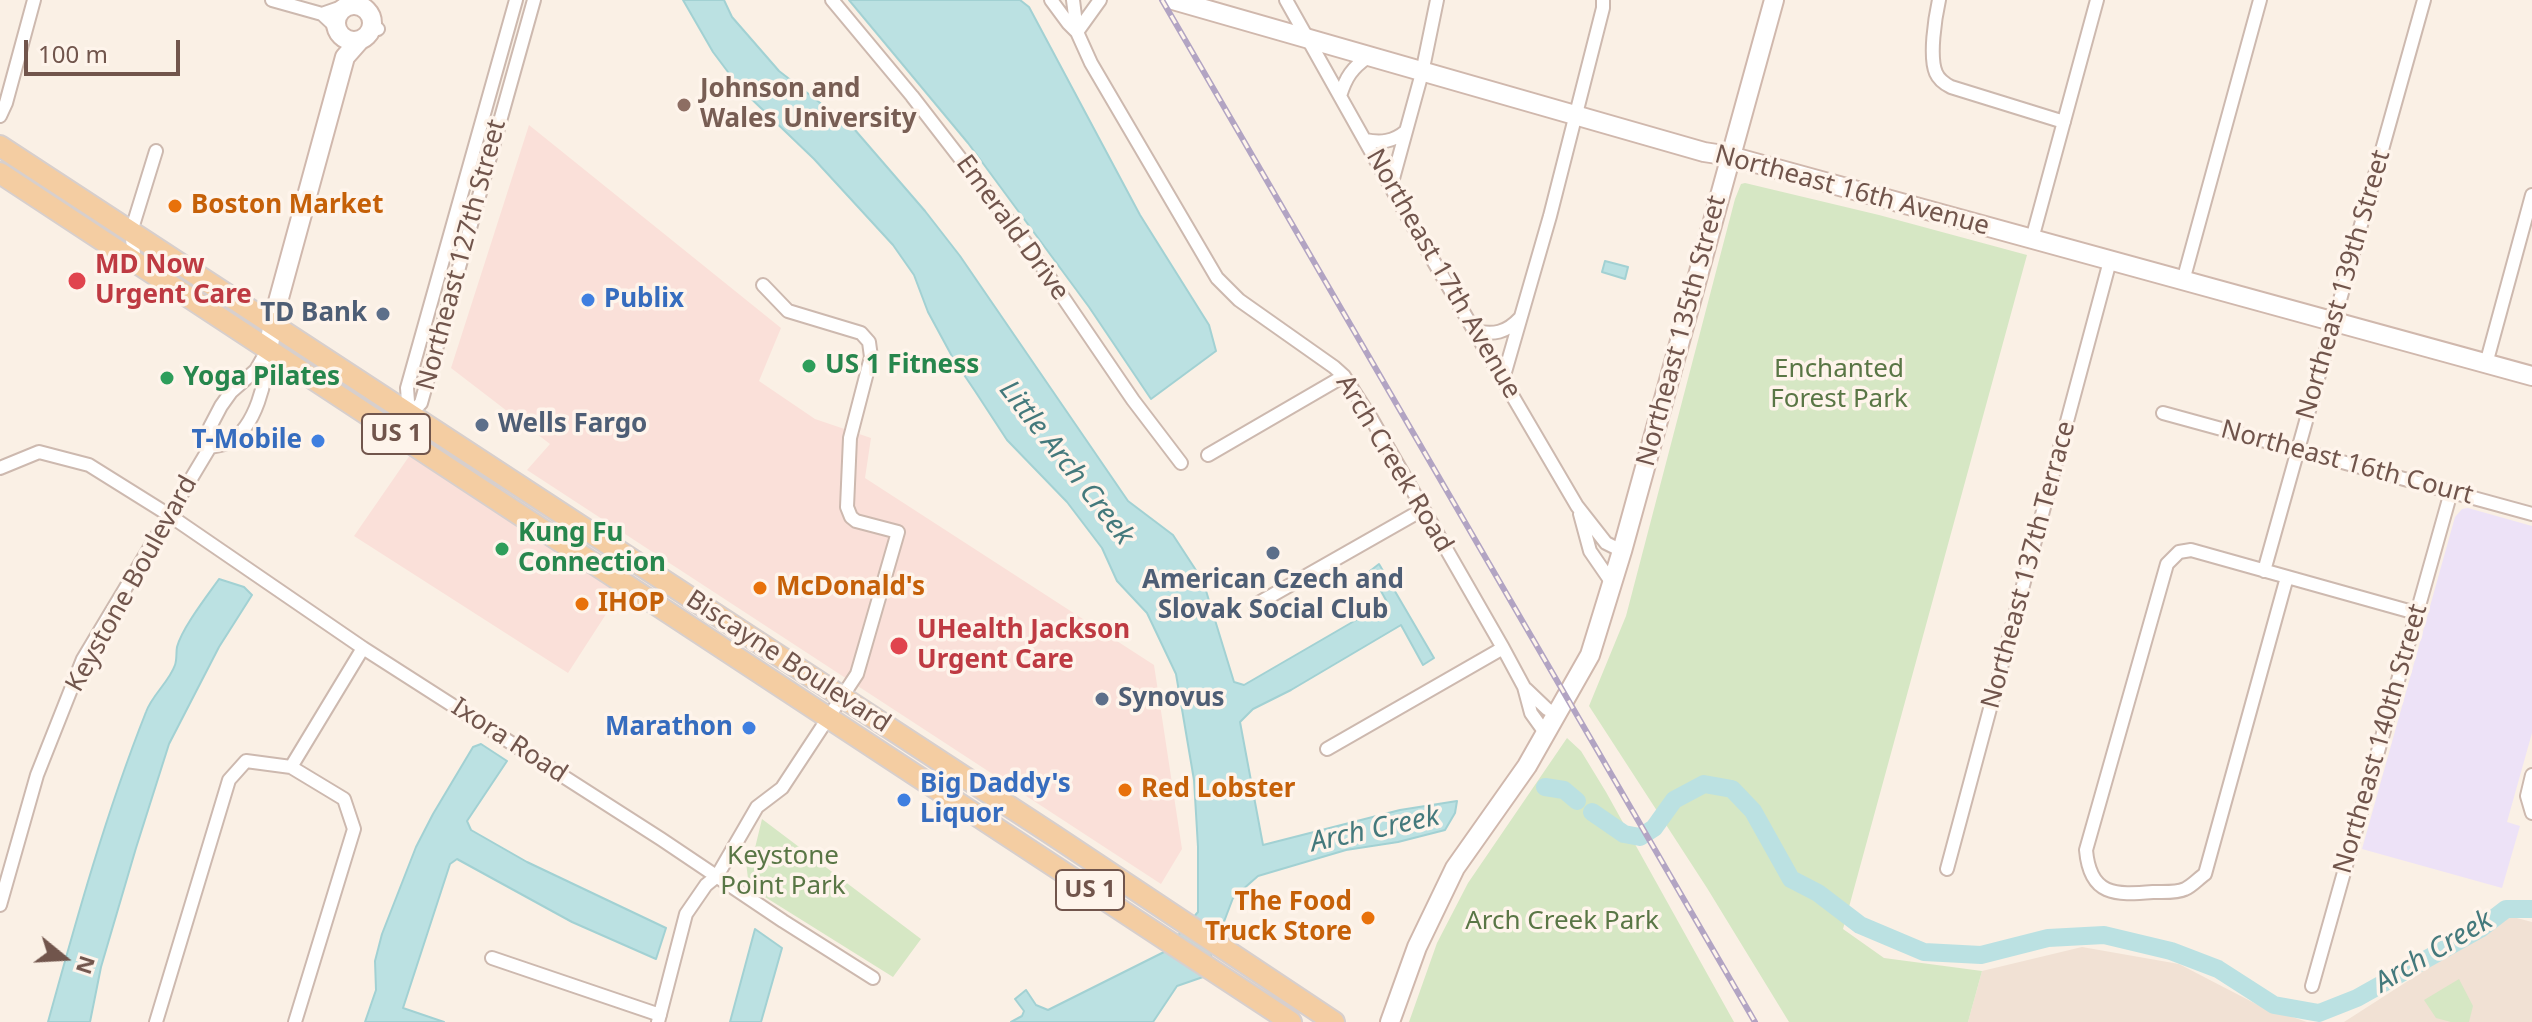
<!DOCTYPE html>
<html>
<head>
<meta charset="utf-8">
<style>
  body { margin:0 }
  #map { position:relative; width:2532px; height:1022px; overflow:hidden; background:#faf0e5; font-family:"Noto Sans",sans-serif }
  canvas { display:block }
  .north { position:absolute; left:24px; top:918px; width:80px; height:80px; -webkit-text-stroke:6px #fef4eb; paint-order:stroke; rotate:108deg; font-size:22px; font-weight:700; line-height:32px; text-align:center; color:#71554c }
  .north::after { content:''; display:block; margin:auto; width:28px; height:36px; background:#71554c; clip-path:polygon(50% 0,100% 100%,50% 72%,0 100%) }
  .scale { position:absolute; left:24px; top:40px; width:156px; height:36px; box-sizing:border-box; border:4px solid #71554c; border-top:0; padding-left:10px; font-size:24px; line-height:28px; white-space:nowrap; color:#71554c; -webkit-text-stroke:6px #fef4eb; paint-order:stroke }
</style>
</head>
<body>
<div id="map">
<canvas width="2532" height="1022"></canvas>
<div class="north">N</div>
<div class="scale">100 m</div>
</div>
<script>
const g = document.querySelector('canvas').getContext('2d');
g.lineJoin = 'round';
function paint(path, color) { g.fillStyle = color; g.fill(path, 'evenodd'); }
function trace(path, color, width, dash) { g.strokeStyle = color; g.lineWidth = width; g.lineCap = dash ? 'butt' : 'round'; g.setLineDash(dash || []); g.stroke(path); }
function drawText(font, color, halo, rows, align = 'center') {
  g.font = font + ' "Noto Sans",sans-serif'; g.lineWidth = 7; g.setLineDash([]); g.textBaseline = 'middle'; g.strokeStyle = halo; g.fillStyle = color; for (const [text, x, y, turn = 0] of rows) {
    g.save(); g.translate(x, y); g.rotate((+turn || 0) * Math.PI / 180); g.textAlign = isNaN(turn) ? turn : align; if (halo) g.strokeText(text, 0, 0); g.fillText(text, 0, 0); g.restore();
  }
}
paint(new Path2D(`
  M2509,916L2532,922V1022H2344Z
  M2082,947L2179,964L2260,1006L2307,1022H1968L1982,971Z`), '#f1e1d4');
paint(new Path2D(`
  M529,125L781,328L759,381L815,419L871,438L865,478L1154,665L1182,849L1161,884L527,470L550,444L451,368Z
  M410,455L619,594L568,673L354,536Z`), '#fae0d9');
paint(new Path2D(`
  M2468,508L2532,526V733L2507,822L2520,826L2502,888L2362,849L2455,517L2462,509Z`), '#ede2f7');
paint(new Path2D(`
  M1745,183L1879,215L2027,255L1843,929L1884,958L1982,971L1968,1022H1789L1707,888L1589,706L1626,616L1735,199L1741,184Z
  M1567,738L1581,751L1606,792L1734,1022H1409L1437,943L1468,883Z
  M762,819L921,939L893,977L749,887L746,862L755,848Z
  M2459,979L2473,1006L2469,1022H2451L2436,1018L2424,1000Z`), '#d6e7c4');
const water = new Path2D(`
  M683,0H724L732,17L779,71L855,130L925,211L960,256L1128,501L1173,535L1203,581L1234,682L1244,685L1387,602L1370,571L1379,564L1434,658L1423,665L1401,625L1291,690L1253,709L1240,722L1263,845L1400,810L1457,801L1455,813L1445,830L1398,842L1346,850L1258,876L1233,898L1203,977L1177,986L1153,1022H1011L1022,1016L1024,1011L1015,999L1026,990L1036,1005L1048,1010L1164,952L1198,912V847L1194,780L1176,674L1147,613L1117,581L1102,548L1067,502L1007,440L975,391L954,360L928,312L914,275L893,245L814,159L740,88L713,52Z
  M849,0H1020L1029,7L1140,215L1209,325L1216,351L1151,399L1089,307L968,143Z
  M1605,261L1628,267L1625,279L1602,272Z
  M219,579L244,587L252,595L219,647L169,744L136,848L101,967L90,1022H48C77,917 106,813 146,712C152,695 169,682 175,665C177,659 176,653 177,647C182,628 207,596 219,579Z
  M481,744L507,761L467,821L471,830L527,862L666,928L656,959L572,922L457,859L450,864L403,1008L444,1022H365L376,990L375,961L382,934L416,847L433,814L473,747Z
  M755,929L782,948L761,1022H730Z`);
paint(water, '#bbe1e2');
trace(water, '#a2d1d3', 2);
trace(new Path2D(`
  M1545,787L1564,790L1577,801
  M1592,812L1624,834L1640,837L1654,828L1674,800L1704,784L1732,789L1753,811L1791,879L1818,893L1860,925L1924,952L1981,955L2048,938L2104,935L2171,951L2218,969L2274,1005L2319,1013L2357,998L2480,929L2506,909H2532`), '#bbe1e2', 18);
const street = new Path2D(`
  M272,0L322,14L336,27
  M832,0L912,96L1028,246L1133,400L1181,463
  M1051,0L1068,23L1077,32
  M1073,0L1077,32L1091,63L1217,278L1239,300L1334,367L1344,376L1371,418L1503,648L1524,687L1531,713L1546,734
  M1286,0L1410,221L1577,506L1606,543L1622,551
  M1939,0C1935,18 1929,57 1936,73C1939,80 1945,84 1951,87L2064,122
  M322,14L345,6
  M372,27L378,29
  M1077,32L1100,0
  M1340,96C1346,77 1352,68 1368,57
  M0,116L6,103L34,0
  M1365,140C1381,143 1393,142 1406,131
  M1391,186L1422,73L1437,0
  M2032,239L2097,0
  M135,261L131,232L156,151
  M2183,281L2260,0
  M1474,331C1494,335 1506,333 1520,318
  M2486,364L2532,195
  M1503,379L1550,216L1603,8V0
  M2163,413L2532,514
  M409,415L421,403L534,0
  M409,415L407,388L516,0
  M210,447C216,446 224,445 229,442C256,427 267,380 267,352
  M1208,455L1344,376
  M0,468L39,452L89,465L169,515L363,648L661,839L783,921L873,978
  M1580,514L1590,551L1612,583
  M2264,571L2424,0
  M2287,577L2205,874C2199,878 2192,886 2185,889C2177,893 2163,892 2153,892C2115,895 2090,896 2086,850L2167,564L2179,552L2191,550L2416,613
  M1255,605L1422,510
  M1526,689L1547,709L1557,714
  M1327,749L1503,648
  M291,767L363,648
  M2532,775L2527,796L2532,813
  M1947,869L2110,261
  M0,905L37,775L83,659L210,447V427L221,406L231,392L256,370L268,349
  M492,958L660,1015
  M2312,986L2451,492
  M156,1022L229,780L246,761L291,767L344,799L354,829L295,1022
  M658,1022L686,914L706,885L717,876L757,807L782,788L857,674L898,532L856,521L851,517L847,507L850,438L871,357L869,342L861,333L788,311L763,285`);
const secondary = new Path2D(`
  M1173,0L1704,152L1730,156L2532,376
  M336 23a18 18 0 1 1 36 0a18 18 0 1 1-36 0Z
  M268,349L276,309L345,57L360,40
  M1390,1022L1417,947L1455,868L1527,766L1590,655L1622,551L1774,0`);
const primary = new Path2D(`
  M0,146L1053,835L1334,1022
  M0,173L1291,1022`);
trace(street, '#cdb9af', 16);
trace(secondary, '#d0b8ad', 22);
trace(primary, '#d7cfcd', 24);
trace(street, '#fff', 12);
trace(secondary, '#fff', 18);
trace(primary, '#f4cda2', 20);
const rail = new Path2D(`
  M1162,0L1755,1022`);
trace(rail, '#b2a4c3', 6);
trace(rail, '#fef4eb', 3, [9]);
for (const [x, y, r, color] of [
  [684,105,8,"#8d6e63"],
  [175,206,8,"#e8710a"],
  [77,281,10,"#e0444e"],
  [588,300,8,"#3f7fe0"],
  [383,314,8,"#5c6f8a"],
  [809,366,8,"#2e9e5b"],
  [167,378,8,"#2e9e5b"],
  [482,425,8,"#5c6f8a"],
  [318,441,8,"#3f7fe0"],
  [502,549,8,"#2e9e5b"],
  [1273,553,8,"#5c6f8a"],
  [760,588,8,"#e8710a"],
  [582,604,8,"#e8710a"],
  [899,646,10,"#e0444e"],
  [1102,699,8,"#5c6f8a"],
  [749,728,8,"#3f7fe0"],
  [1125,790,8,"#e8710a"],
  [904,800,8,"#3f7fe0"],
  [1368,918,8,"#e8710a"]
]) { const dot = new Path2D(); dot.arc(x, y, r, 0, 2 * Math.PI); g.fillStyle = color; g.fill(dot); trace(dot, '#fef4eb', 3); }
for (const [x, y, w] of [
  [396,434,68],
  [1090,890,68]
]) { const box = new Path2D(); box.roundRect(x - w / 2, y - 20, w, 40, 6); g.fillStyle = '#fef4eb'; g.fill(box); trace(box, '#71554c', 2); }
drawText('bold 24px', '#71554c', null, [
  ["US 1",396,434],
  ["US 1",1090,890]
]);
drawText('bold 26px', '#785e54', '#fef4eb', [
  ["Johnson and",700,90],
  ["Wales University",700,120]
], 'left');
drawText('26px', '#71554c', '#fef4eb', [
  ["Northeast 16th Avenue",1852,191,15],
  ["Emerald Drive",1012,228,54],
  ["Northeast 127th Street",462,255,-75],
  ["Northeast 17th Avenue",1443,274,60],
  ["Northeast 139th Street",2344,285,-74],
  ["Northeast 135th Street",1682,331,-75],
  ["Northeast 16th Court",2347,463,15],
  ["Arch Creek Road",1394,464,59],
  ["Northeast 137th Terrace",2029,565,-75],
  ["Keystone Boulevard",132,584,-61],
  ["Biscayne Boulevard",788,662,33],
  ["Northeast 140th Street",2381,739,-74],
  ["Ixora Road",509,741,33]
]);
drawText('bold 26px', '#c56008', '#fef4eb', [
  ["Boston Market",191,206],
  ["McDonald's",776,588],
  ["IHOP",598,604],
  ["Red Lobster",1141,790],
  ["The Food",1352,903,"right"],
  ["Truck Store",1352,933,"right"]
], 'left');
drawText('bold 26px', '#be3a42', '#fef4eb', [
  ["MD Now",95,266],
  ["Urgent Care",95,296],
  ["UHealth Jackson",917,631],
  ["Urgent Care",917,661]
], 'left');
drawText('bold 26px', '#366cbe', '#fef4eb', [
  ["Publix",604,300],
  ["T-Mobile",302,441,"right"],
  ["Marathon",733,728,"right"],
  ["Big Daddy's",920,785],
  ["Liquor",920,815]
], 'left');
drawText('bold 26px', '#4e5e75', '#fef4eb', [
  ["TD Bank",367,314,"right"],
  ["Wells Fargo",498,425],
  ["American Czech and",1273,581,"center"],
  ["Slovak Social Club",1273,611,"center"],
  ["Synovus",1118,699]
], 'left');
drawText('bold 26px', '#27864d', '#fef4eb', [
  ["US 1 Fitness",825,366],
  ["Yoga Pilates",183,378],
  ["Kung Fu",518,534],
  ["Connection",518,564]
], 'left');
drawText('26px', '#597645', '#fef4eb', [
  ["Enchanted",1839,370],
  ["Forest Park",1839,400],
  ["Keystone",783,857],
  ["Point Park",783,887],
  ["Arch Creek Park",1562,922]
]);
drawText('italic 28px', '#44797c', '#fef4eb', [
  ["Little Arch Creek",1066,463,52],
  ["Arch Creek",1375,830,-12],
  ["Arch Creek",2434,952,-31]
]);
</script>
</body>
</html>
